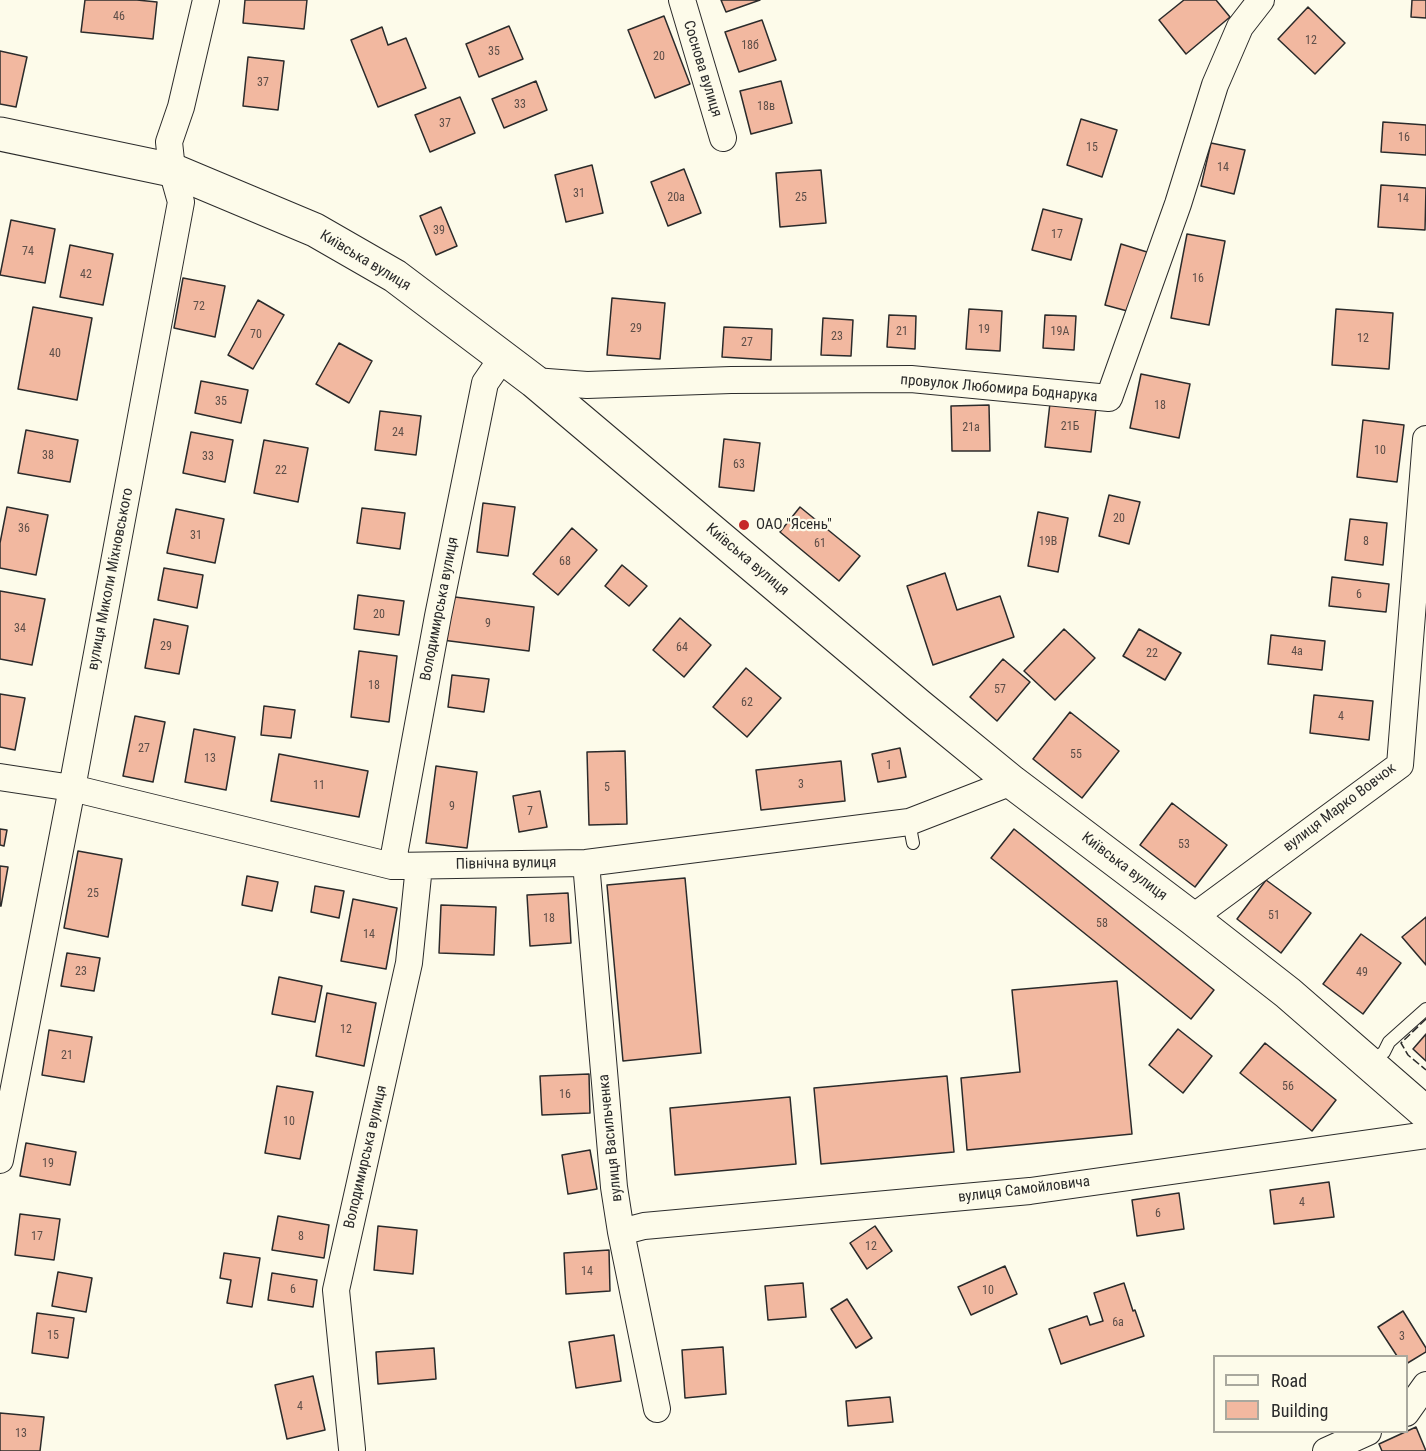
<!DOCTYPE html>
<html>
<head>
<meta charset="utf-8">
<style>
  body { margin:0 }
  #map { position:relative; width:1426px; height:1451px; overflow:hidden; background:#fdfbea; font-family:"Roboto Condensed",sans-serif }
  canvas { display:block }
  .legend { position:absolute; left:1213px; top:1355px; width:195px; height:78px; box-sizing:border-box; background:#fdfbea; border:2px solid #a9a89e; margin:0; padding:8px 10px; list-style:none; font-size:18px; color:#2b2b2b }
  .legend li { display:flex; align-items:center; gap:12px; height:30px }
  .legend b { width:30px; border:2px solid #a9a89e }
</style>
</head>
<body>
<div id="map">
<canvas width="1426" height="1451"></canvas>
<ul class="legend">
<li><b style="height:8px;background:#fdfbea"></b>Road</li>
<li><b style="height:16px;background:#f2b8a0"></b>Building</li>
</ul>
</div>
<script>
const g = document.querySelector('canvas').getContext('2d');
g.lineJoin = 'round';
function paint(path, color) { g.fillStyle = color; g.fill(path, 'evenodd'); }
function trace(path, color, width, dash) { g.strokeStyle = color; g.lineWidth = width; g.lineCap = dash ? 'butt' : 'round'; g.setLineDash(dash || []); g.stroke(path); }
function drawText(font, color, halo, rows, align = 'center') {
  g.font = font + ' "Roboto Condensed",sans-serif'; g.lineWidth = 4.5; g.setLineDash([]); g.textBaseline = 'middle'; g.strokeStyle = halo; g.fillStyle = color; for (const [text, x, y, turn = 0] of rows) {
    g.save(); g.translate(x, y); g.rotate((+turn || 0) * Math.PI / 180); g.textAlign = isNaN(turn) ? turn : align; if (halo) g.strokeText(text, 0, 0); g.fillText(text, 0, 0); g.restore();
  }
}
const building = new Path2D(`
  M85,0H137L157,2L153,39L81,32Z
  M245,0H307L304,29L243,23Z
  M721,0H760L726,12Z
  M1184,0H1216L1230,17L1186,54L1159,20Z
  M1412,0H1426V18L1411,17Z
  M1308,7L1345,43L1315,74L1278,39Z
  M664,16L690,84L655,98L628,30Z
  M762,20L776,60L739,72L725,32Z
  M509,26L523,59L479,77L466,44Z
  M382,27L388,45L406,38L426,88L378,107L351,40Z
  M0,51L27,57L16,107L0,104Z
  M248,57L284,61L278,110L243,106Z
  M536,81L547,110L504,128L492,99Z
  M781,81L792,123L751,134L740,91Z
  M460,97L475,133L430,152L415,115Z
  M1081,119L1117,130L1102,177L1067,165Z
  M1383,122L1426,125V155L1381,152Z
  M1211,143L1245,150L1234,194L1201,186Z
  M592,165L603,213L566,222L555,175Z
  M684,169L701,213L668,226L651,182Z
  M821,170L826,223L780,227L776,173Z
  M1381,185L1426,188L1425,230L1378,227Z
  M441,207L457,246L436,255L420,216Z
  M1043,209L1082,219L1071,260L1032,250Z
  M11,220L55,229L45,283L0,275Z
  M1187,234L1225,241L1209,325L1171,318Z
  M1121,244L1147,252L1131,312L1105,305Z
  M70,245L113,254L103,305L60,297Z
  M183,278L225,286L215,337L174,328Z
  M612,298L665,303L660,359L607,355Z
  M258,300L284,315L253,369L228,355Z
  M33,307L92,318L77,400L18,389Z
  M969,309L1002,311L1000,351L966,349Z
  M1336,309L1393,313L1389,369L1332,365Z
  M889,315L916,316L915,349L887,347Z
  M1045,315L1076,316L1074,350L1043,348Z
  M823,318L853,320L851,356L821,355Z
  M724,327L772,329L771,360L722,357Z
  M339,343L372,361L349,403L316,384Z
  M1141,374L1190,384L1179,438L1130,428Z
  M201,381L248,390L241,423L195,413Z
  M1050,403L1096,408L1091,452L1045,447Z
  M989,405L990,451H952L951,406Z
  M380,411L421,416L416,455L375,450Z
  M1363,420L1404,425L1397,482L1357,477Z
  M26,430L78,440L70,482L18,473Z
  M191,432L233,440L225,482L183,473Z
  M724,439L760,443L754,491L719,487Z
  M264,440L308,448L298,502L254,493Z
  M1109,495L1140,502L1129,544L1099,536Z
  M483,503L515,507L508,556L477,552Z
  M7,507L48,515L36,575L0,568V543Z
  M800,507L860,556L839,581L780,532Z
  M362,508L405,513L400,549L357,543Z
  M176,509L224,519L215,563L167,553Z
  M1038,512L1068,518L1058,572L1028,566Z
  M1350,519L1387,523L1383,565L1345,560Z
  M572,528L597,550L558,595L533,574Z
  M622,565L647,586L629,606L605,586Z
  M164,568L203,575L197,608L158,600Z
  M945,573L957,610L1000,596L1014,637L933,665L907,586Z
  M1332,577L1389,584L1386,612L1329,606Z
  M0,591L45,599L32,665L0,659Z
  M358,595L404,601L399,635L354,629Z
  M447,596L534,607L529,651L442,640Z
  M680,618L711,645L684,677L653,650Z
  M154,619L188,626L179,674L145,668Z
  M1064,629L1095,658L1055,700L1024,671Z
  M1139,629L1181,653L1165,680L1123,656Z
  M1271,635L1325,641L1322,670L1268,664Z
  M359,651L397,656L389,722L351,717Z
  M1003,659L1030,682L997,721L970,697Z
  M746,668L781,698L747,737L713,707Z
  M452,675L489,679L484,712L448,707Z
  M0,694L25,698L15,750L0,747Z
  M1314,695L1373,701L1369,740L1310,733Z
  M264,706L295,710L291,738L261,735Z
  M1070,712L1119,751L1082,798L1033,759Z
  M135,716L165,722L153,782L123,776Z
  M194,729L235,737L226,790L185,782Z
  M900,748L906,777L878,782L872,754Z
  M625,751L627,824L589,825L587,752Z
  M279,754L368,771L359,817L271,801Z
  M841,761L845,801L761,810L756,770Z
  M436,766L477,772L467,848L426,843Z
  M540,791L547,827L519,832L513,796Z
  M1172,803L1227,845L1195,887L1140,845Z
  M0,829L7,830L4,846L0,845Z
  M1014,829L1214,990L1191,1019L991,858Z
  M78,851L122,859L108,937L64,928Z
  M0,866L8,867L1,906H0Z
  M247,876L278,882L272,911L242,905Z
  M685,878L701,1053L623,1061L607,885Z
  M1266,880L1311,913L1281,953L1237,919Z
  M315,886L344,891L339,918L311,912Z
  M568,893L571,943L530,946L527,895Z
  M353,899L397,908L386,969L341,961Z
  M441,905L496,907L494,955L439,953Z
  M1426,917V965L1402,937Z
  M1361,934L1401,963L1363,1014L1323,984Z
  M67,953L100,958L94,991L61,986Z
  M279,977L322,986L315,1022L272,1014Z
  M1117,981L1132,1134L967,1150L961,1078L1020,1072L1012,990Z
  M327,993L376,1003L364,1066L316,1056Z
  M1178,1029L1212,1056L1183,1093L1149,1065Z
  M49,1030L92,1037L84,1082L42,1075Z
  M1426,1034V1061L1413,1049Z
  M1265,1043L1336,1100L1312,1131L1240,1073Z
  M589,1074L590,1113L542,1115L540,1076Z
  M947,1076L954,1152L821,1164L814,1088Z
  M277,1086L313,1092L300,1159L265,1153Z
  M790,1097L796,1164L675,1175L670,1108Z
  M26,1143L76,1152L70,1185L20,1176Z
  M590,1150L597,1189L568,1194L562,1155Z
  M1329,1182L1334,1217L1274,1224L1270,1190Z
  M1179,1193L1184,1229L1137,1236L1132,1200Z
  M20,1214L60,1219L54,1260L15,1255Z
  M278,1216L329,1225L324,1258L272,1250Z
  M378,1226L417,1230L413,1274L374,1270Z
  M875,1226L892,1251L867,1269L850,1243Z
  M609,1250L610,1291L566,1294L564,1253Z
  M224,1253L260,1258L252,1307L227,1303L231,1280L220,1278Z
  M1005,1266L1017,1294L971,1315L958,1287Z
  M58,1272L92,1278L86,1312L52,1306Z
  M272,1273L317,1280L313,1307L268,1300Z
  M803,1283L806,1317L768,1320L765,1286Z
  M1124,1283L1133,1311L1135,1310L1144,1336L1061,1364L1049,1329L1087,1316L1090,1325L1103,1321L1094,1293Z
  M847,1299L872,1338L856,1348L831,1309Z
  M1403,1311L1426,1348V1352L1406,1364V1356H1397L1378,1327Z
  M37,1313L74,1318L68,1358L32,1353Z
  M614,1335L621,1381L576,1388L569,1342Z
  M723,1347L726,1394L685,1398L682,1350Z
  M434,1348L436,1379L378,1384L376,1352Z
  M313,1376L325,1430L287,1439L275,1385Z
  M890,1397L893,1422L848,1426L846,1401Z
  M0,1413L44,1417L40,1451H0Z
  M1416,1427L1426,1451H1382L1379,1444Z`);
paint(building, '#f2b8a0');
trace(building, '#2b2b2b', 1.5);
const service = new Path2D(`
  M909,822L913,843
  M1369,1063L1384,1052L1389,1042L1426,1009`);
const minor = new Path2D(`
  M682,0L723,138
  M534,381L587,385L731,380L911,379L1109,398L1178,204L1215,85L1240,27L1261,0
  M0,777L72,788L392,866L586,863L909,822L1012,782
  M586,863L614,1187L621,1232L657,1409
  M392,866L438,616L485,383L503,357
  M1192,918L1400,765L1426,439
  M0,1160L72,788L181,202L172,170L169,142L181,107L206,0
  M621,1232L644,1226L1030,1191L1426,1135
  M1406,1413L1426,1385
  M352,1449L336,1290L409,963L419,866
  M1326,1451L1368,1432`);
const secondary = new Path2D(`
  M0,134L172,170L315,230L395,276L534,381L918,705L1012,782L1192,918L1288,993L1426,1113`);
trace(service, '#2b2b2b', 14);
trace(minor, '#2b2b2b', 28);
trace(secondary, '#2b2b2b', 35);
trace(service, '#fdfbea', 12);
trace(minor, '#fdfbea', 26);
trace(secondary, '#fdfbea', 33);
trace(new Path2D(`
  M1426,1019L1401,1043L1408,1055L1426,1070`), '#2b2b2b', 1.5, [8, 3]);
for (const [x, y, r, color] of [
  [744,525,6,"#c62828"]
]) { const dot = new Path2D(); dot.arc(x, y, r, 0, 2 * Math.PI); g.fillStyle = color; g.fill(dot); trace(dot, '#fdfbea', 2); }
drawText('12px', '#5d4e48', null, [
  ["46",119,17],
  ["12",1311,41],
  ["18б",750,46],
  ["35",494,52],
  ["20",659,57],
  ["37",263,83],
  ["33",520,105],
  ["18в",766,107],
  ["37",445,124],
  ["16",1404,138],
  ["15",1092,148],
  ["14",1223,168],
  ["31",579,194],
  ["20а",676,198],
  ["25",801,198],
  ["14",1403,199],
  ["39",439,231],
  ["17",1057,235],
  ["74",28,252],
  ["42",86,275],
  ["16",1198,279],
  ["72",199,307],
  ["29",636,329],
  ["19",984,330],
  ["21",902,332],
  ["19А",1060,332],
  ["70",256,335],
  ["23",837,337],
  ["12",1363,339],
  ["27",747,343],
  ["40",55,354],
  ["35",221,402],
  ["18",1160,406],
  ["21Б",1070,427],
  ["21а",971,428],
  ["24",398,433],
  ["10",1380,451],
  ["38",48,456],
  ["33",208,457],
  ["63",739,465],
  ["22",281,471],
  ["20",1119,519],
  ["36",24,529],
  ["31",196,536],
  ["19В",1048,542],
  ["8",1366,542],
  ["61",820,544],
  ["68",565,562],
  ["6",1359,595],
  ["20",379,615],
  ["9",488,624],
  ["34",20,629],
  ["29",166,647],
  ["64",682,648],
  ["4а",1297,652],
  ["22",1152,654],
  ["18",374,686],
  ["57",1000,690],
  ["62",747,703],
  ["4",1341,717],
  ["27",144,749],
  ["55",1076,755],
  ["13",210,759],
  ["1",889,766],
  ["3",801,785],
  ["11",319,786],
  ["5",607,788],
  ["9",452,807],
  ["7",530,812],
  ["53",1184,845],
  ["25",93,894],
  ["51",1274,916],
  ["18",549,919],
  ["58",1102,924],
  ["14",369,935],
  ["23",81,972],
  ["49",1362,973],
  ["12",346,1030],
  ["21",67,1056],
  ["56",1288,1087],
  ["16",565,1095],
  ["10",289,1122],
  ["19",48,1164],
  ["4",1302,1203],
  ["6",1158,1214],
  ["17",37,1237],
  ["8",301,1237],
  ["12",871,1247],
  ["14",587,1272],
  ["6",293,1290],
  ["10",988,1291],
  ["6а",1118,1323],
  ["15",53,1336],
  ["3",1402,1337],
  ["4",300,1407],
  ["13",21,1434]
]);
drawText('15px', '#2b2b2b', '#fdfbea', [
  ["Соснова вулиця",702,69,73],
  ["Київська вулиця",365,261,31],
  ["провулок Любомира Боднарука",999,389,5],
  ["Київська вулиця",747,560,40],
  ["вулиця Миколи Міхновського",111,579,-79],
  ["Володимирська вулиця",440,609,-79],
  ["вулиця Марко Вовчок",1340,808,-37],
  ["Північна вулиця",506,864,-1],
  ["Київська вулиця",1124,867,37],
  ["вулиця Васильченка",611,1138,-96],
  ["Володимирська вулиця",366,1157,-77],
  ["вулиця Самойловича",1024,1190,-7]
]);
drawText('15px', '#2b2b2b', '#fdfbea', [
  ["ОАО \"Ясень\"",756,525]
], 'left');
</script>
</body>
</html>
